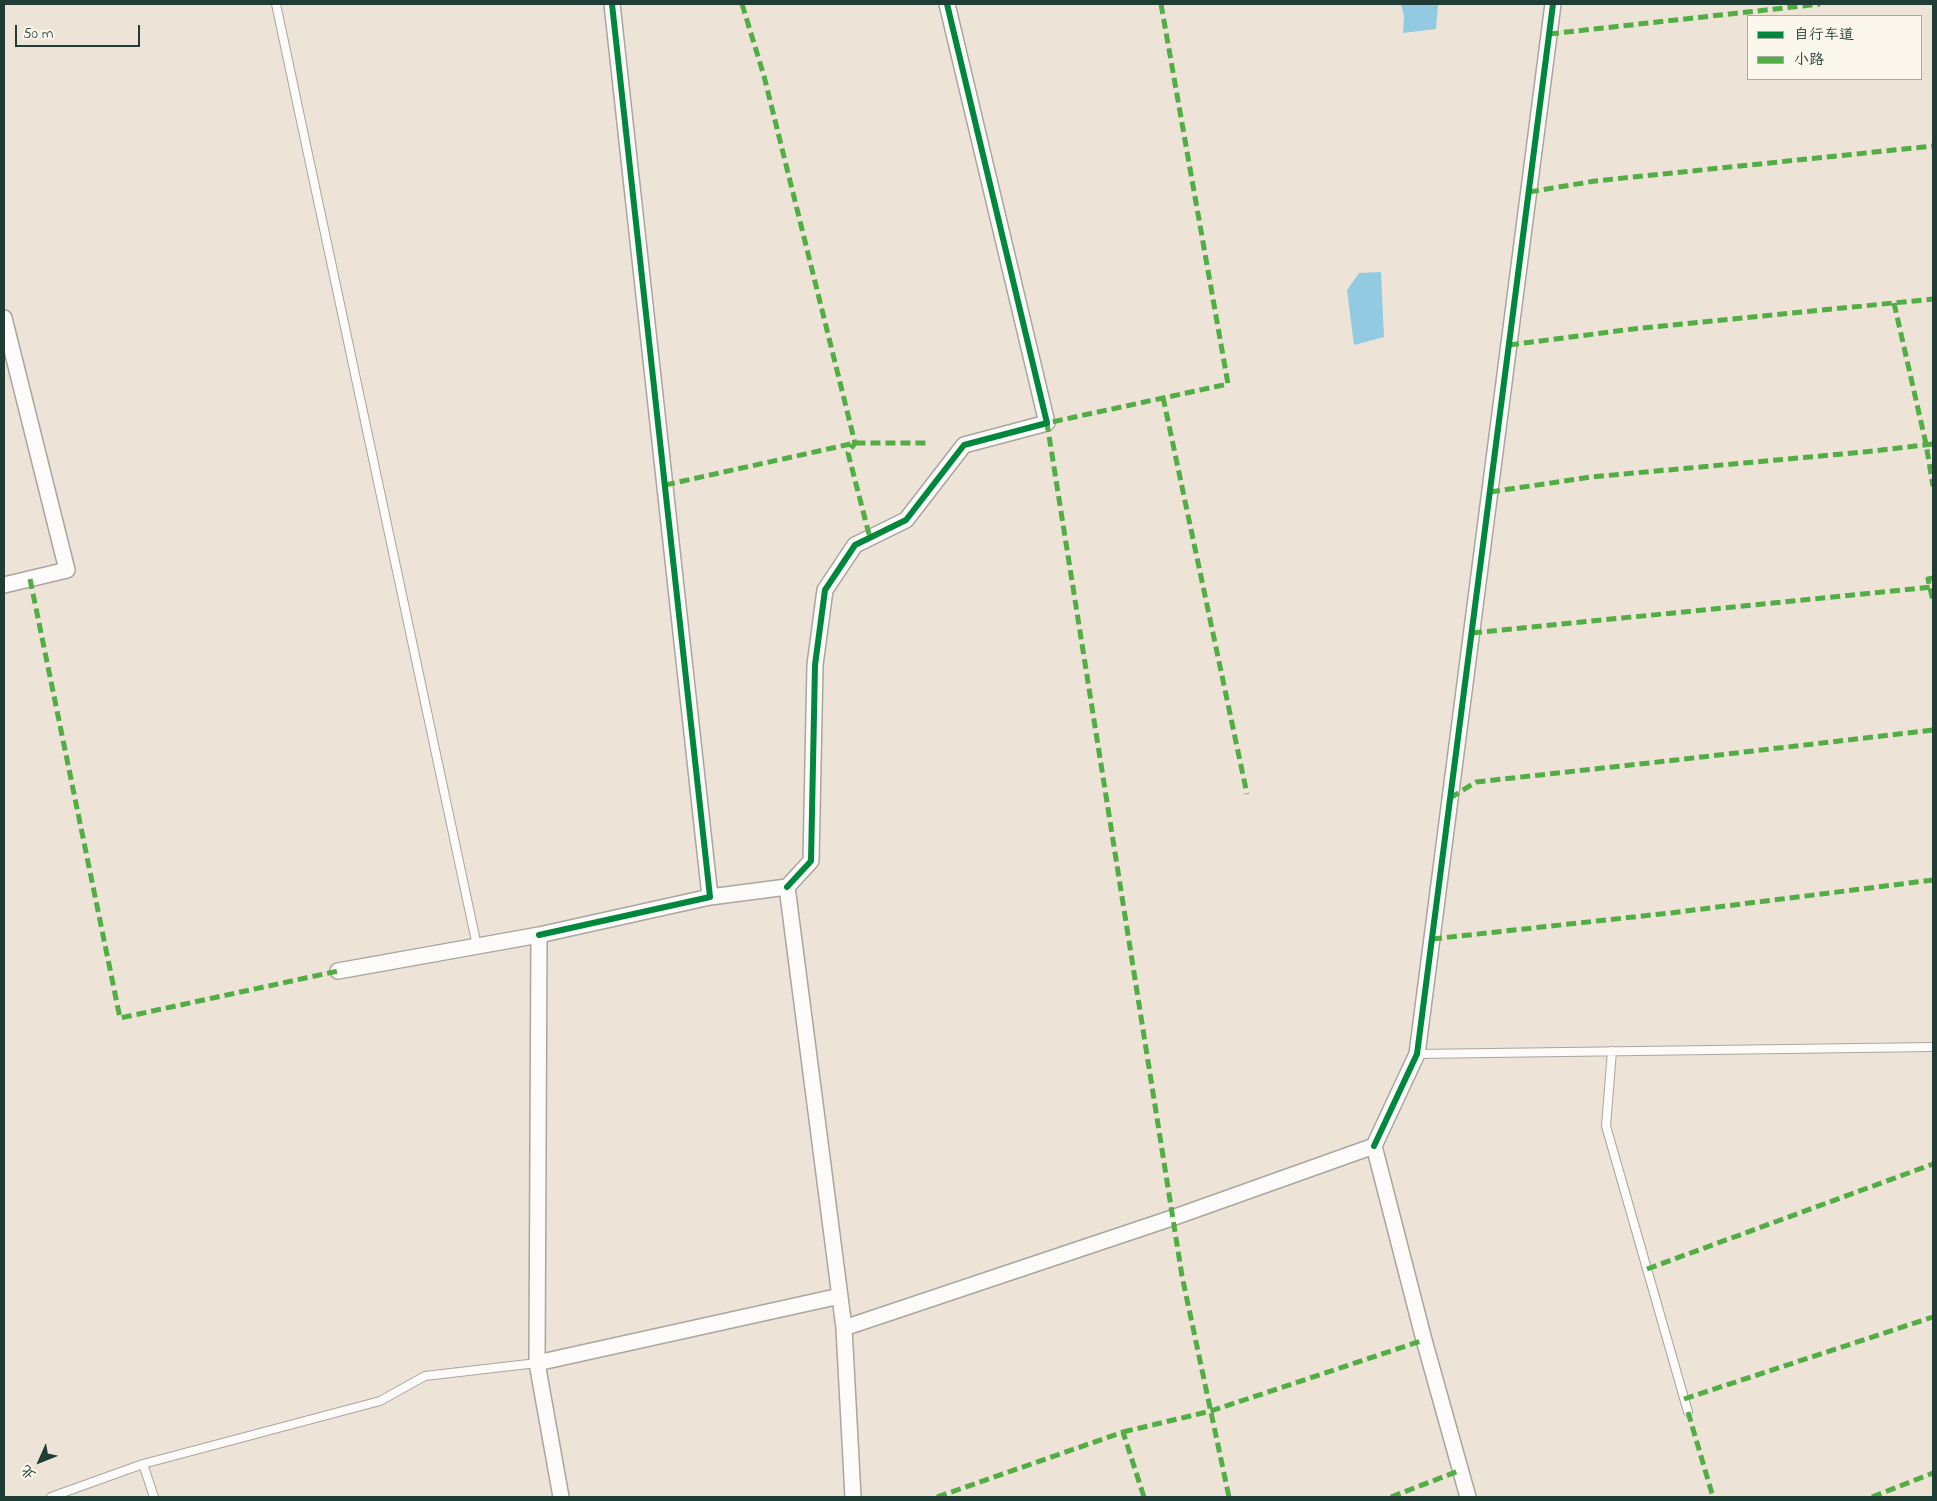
<!DOCTYPE html>
<html>
<head>
<meta charset="utf-8">
<style>
  body { margin:0 }
  #map { position:relative; width:1937px; height:1501px; overflow:hidden; background:#ede4d7; font-family:"Indie Flower","LXGW WenKai TC",sans-serif }
  canvas { display:block }
  .frame { position:absolute; inset:0; border:5px solid #1f3d34; pointer-events:none }
  .legend { position:absolute; left:1747px; top:15px; width:175px; height:65px; box-sizing:border-box; background:#fbf7ec; border:1px solid #a3ada2; margin:0; padding:6px 9px; list-style:none; font-size:15px; color:#1f3d34 }
  .legend li { display:flex; align-items:center; gap:10px; height:25px }
  .legend b { width:25px; border:1px solid #a3ada2 }
  .north { position:absolute; left:15px; top:1436px; width:50px; height:50px; -webkit-text-stroke:4px #fbf7ec; paint-order:stroke; rotate:226deg; font-size:14px; font-weight:700; line-height:20px; text-align:center; color:#1f3d34 }
  .north::after { content:''; display:block; margin:auto; width:18px; height:22px; background:#1f3d34; clip-path:polygon(50% 0,100% 100%,50% 72%,0 100%) }
  .scale { position:absolute; left:15px; top:25px; width:125px; height:22px; box-sizing:border-box; border:2px solid #1f3d34; border-top:0; padding-left:6px; font-size:15px; line-height:18px; white-space:nowrap; color:#1f3d34; -webkit-text-stroke:4px #fbf7ec; paint-order:stroke }
</style>
</head>
<body>
<div id="map">
<canvas width="1937" height="1501"></canvas>
<div class="frame"></div>
<ul class="legend">
<li><b style="height:6px;background:#00873e"></b>自行车道</li>
<li><b style="height:6px;background:#52ad45"></b>小路</li>
</ul>
<div class="north">北</div>
<div class="scale">50 m</div>
</div>
<script>
const g = document.querySelector('canvas').getContext('2d');
g.lineJoin = 'round';
function paint(path, color) { g.fillStyle = color; g.fill(path, 'evenodd'); }
function trace(path, color, width, dash) { g.strokeStyle = color; g.lineWidth = width; g.lineCap = dash ? 'butt' : 'round'; g.setLineDash(dash || []); g.stroke(path); }
paint(new Path2D(`
  M1401,4H1438L1436,29L1403,33L1404,16Z
  M1381,272L1384,337L1354,345L1347,290L1359,273Z`), '#91cae1');
const service = new Path2D(`
  M276,4L477,946
  M1612,1051L1606,1126L1688,1412
  M1417,1054L1933,1047
  M143,1464L154,1497
  M51,1497L143,1464L380,1401L425,1376L537,1363`);
const minor = new Path2D(`
  M4,318L67,570L4,585
  M787,887L811,861L815,665L825,590L855,545L906,520L964,445L1047,423L947,4
  M710,897L787,887L844,1328L853,1497
  M539,935L710,897L612,4
  M338,971L539,935L537,1363
  M1374,1146L1417,1054L1553,4
  M844,1328L1172,1218L1374,1146L1424,1340L1468,1497
  M561,1497L537,1363L840,1296`);
trace(service, '#a8a69e', 10);
trace(minor, '#a8a69e', 18);
trace(service, '#fcfbf9', 8);
trace(minor, '#fcfbf9', 15);
trace(new Path2D(`
  M742,4L764,76L855,443L848,453L870,538
  M1161,4L1228,384L1047,423L1182,1276L1229,1497
  M1549,34L1820,4
  M1529,192L1595,181L1933,146
  M1894,303L1926,444L1933,486
  M1509,345L1633,329L1933,299
  M1163,397L1247,794
  M665,485L855,443H930
  M1490,492L1591,477L1864,452L1933,444
  M1933,578L1928,579L1933,601
  M30,579L120,1018L338,971
  M1472,633L1933,587
  M1450,798L1476,782L1676,760L1933,730
  M1432,939L1670,913L1933,880
  M1647,1269L1933,1164
  M1684,1399L1933,1317
  M1688,1412L1713,1497
  M1123,1432L1211,1411L1424,1340
  M937,1497L1123,1432L1144,1497
  M1391,1497L1461,1470
  M1872,1497L1933,1473`), '#52ad45', 5, [10, 5]);
trace(new Path2D(`
  M787,887L811,861L815,665L825,590L855,545L906,520L964,445L1047,423L947,4
  M539,935L710,897L612,4
  M1374,1146L1417,1054L1553,4`), '#00873e', 6);
</script>
</body>
</html>
